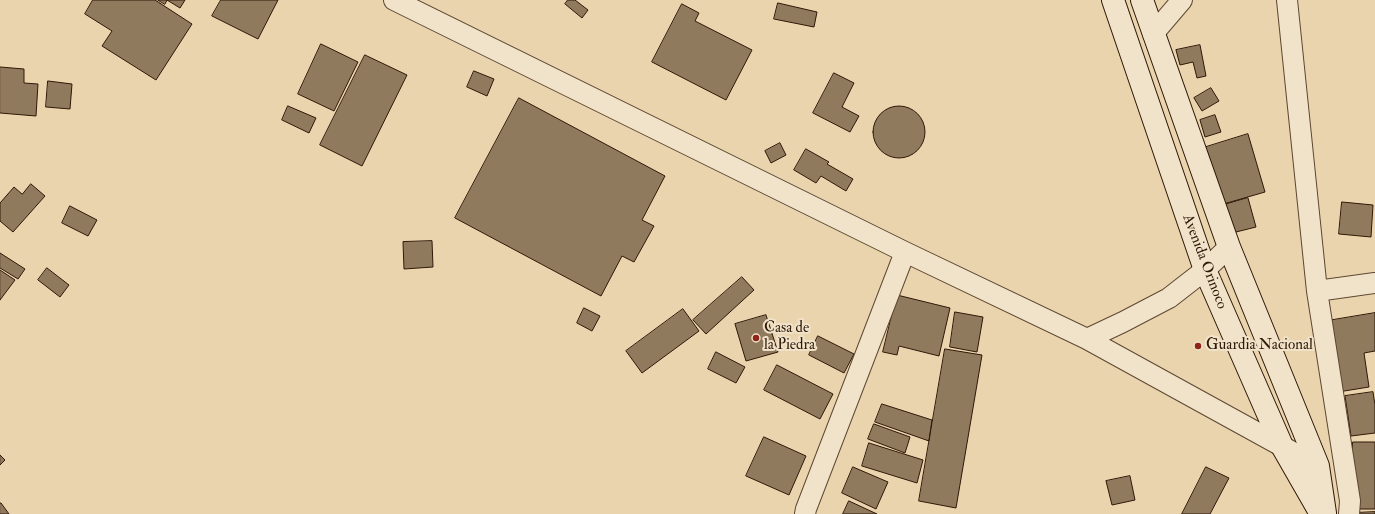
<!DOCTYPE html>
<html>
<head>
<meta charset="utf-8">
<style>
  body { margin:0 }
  canvas { display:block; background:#e9d4ae }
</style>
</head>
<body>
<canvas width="1375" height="514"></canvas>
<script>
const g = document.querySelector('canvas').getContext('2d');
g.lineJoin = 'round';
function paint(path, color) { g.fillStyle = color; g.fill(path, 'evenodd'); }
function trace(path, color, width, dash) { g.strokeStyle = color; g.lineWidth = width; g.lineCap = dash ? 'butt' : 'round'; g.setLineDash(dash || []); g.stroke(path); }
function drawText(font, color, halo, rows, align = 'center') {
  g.font = font + ' "IM FELL Double Pica",serif'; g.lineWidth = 4; g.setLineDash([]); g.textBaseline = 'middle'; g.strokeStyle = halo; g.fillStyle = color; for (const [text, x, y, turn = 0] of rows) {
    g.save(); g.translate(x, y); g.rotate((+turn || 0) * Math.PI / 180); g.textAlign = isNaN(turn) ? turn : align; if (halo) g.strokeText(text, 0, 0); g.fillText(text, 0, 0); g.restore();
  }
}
const building = new Path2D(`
  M93,0H155L192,24L156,80L102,46L112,31L85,14Z
  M158,0H185L180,8L167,0L165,4Z
  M221,0H278L258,39L212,16Z
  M568,0H575L588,10L582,18L565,4Z
  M778,3L817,12L814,27L774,19Z
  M682,4L699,13L695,21L752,50L726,100L652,62Z
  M321,44L358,62L334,111L298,94Z
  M1200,45L1206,76L1197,78L1193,62L1180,65L1176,50Z
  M365,55L407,75L362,166L320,145Z
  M0,67L24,69V83L38,84L36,116L0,113Z
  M474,71L494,79L487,96L467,87Z
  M834,73L854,83L842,107L859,116L850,132L813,113Z
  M48,81L72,84L70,109L46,107Z
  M1211,88L1219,101L1202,111L1194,98Z
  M519,98L665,176L642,220L654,226L634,262L622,256L601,296L455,218Z
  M288,106L316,118L309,133L282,120Z
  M873 132a26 26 0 1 1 52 0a26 26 0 1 1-52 0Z
  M1215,115L1221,132L1205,137L1200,120Z
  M1248,134L1265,192L1220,205L1203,148Z
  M780,143L786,155L771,163L765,151Z
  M806,149L829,162L827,164L853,179L846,191L821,176L816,183L794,170Z
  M31,184L45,196L13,232L0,221V203L14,187L22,194Z
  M1248,198L1256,227L1232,233L1224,205Z
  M1342,202L1373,205L1371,237L1339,234Z
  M70,206L97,220L88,236L62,223Z
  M432,241L433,267L404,269L403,242Z
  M0,253L25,269L18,279L0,268Z
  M47,268L69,285L60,297L38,280Z
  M0,270L15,280L0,300Z
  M742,277L754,290L706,334L693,320Z
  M897,295L950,308L939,356L899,346L897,355L883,352Z
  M584,308L600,316L592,331L577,323Z
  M683,309L699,331L642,373L626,351Z
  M955,312L983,317L977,352L950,347Z
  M1375,313V351L1364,353L1369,387L1338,392L1327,321Z
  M766,315L778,352L746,361L735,324Z
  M818,336L854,354L844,373L809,355Z
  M945,349L982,355L956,508L919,501Z
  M716,352L745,367L736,383L708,369Z
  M777,365L833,394L820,419L764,390Z
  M1373,392L1375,405V433L1351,436L1345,396Z
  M882,404L932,420L929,441L875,422Z
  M874,424L910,437L905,453L868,439Z
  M764,437L806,456L789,495L746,476Z
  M1353,442H1375V509H1350Z
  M869,443L923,460L917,483L862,466Z
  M0,455L5,460L0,465Z
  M853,467L888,482L876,509L842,493Z
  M1206,467L1229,478L1210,514H1182Z
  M1130,476L1135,500L1112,505L1106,481Z
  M849,501L877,514H843Z
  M0,503H1L9,514H0Z
  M1375,512V514H1354V513Z`);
paint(building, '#907a5e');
trace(building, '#2f1807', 1);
const street = new Path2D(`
  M394,0L905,252L1087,339L1318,466
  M1287,0L1317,291L1350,501L1349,514
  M1153,34L1182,0
  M1317,291L1375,283
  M1087,339L1123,322L1169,298L1205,270L1229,247
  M805,514L806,509L905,252`);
const secondary = new Path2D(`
  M1113,0L1205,270L1282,446L1321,514
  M1142,0L1229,247L1318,466L1325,513`);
trace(street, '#5e4731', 22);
trace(secondary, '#2f1807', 24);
trace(street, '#f1e3ca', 20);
trace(secondary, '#f1e3ca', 22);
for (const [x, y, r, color] of [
  [756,338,4,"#8f2418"],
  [1198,346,4,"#8f2418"]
]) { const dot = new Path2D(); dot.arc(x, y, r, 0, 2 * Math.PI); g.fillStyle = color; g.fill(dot); trace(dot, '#f1e3ca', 1.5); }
drawText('15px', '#2f1807', '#f1e3ca', [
  ["Avenida Orinoco",1204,262,69]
]);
drawText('15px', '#2f1807', '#f1e3ca', [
  ["Casa de",764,329],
  ["la Piedra",764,346],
  ["Guardia Nacional",1206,346]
], 'left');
</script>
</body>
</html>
